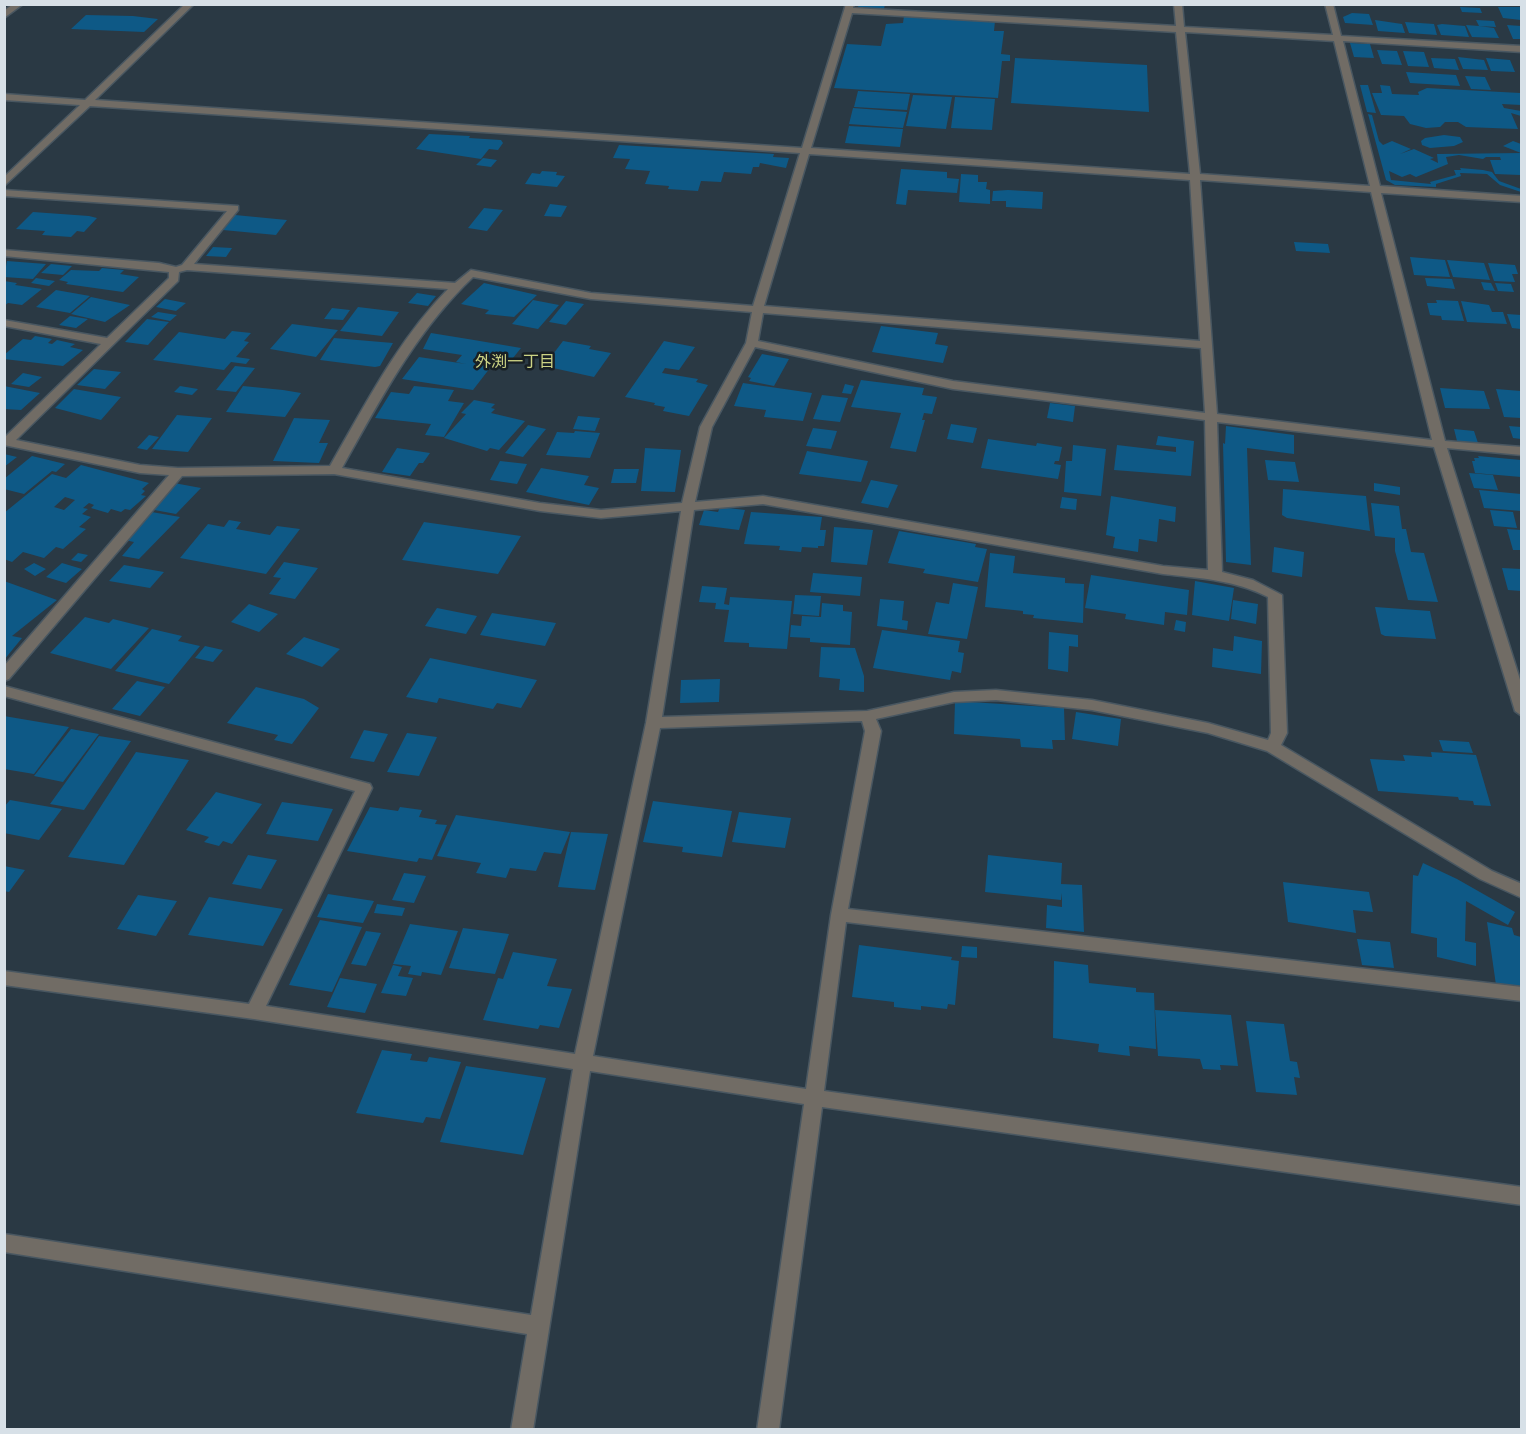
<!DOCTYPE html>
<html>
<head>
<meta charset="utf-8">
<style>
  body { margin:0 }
  #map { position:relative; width:1526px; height:1434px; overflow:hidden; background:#2a3944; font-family:"Nunito Sans",sans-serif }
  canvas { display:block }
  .frame { position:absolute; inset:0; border:6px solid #d7e0e7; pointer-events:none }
</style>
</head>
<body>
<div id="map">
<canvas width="1526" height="1434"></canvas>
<div class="frame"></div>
</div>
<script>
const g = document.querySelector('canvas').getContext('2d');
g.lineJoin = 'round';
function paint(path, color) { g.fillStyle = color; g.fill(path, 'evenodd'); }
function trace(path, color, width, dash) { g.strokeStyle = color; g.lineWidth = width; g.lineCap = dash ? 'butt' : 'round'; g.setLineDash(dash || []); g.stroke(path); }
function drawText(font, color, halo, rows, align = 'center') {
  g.font = font + ' "Nunito Sans","Noto Sans JP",sans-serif'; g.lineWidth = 5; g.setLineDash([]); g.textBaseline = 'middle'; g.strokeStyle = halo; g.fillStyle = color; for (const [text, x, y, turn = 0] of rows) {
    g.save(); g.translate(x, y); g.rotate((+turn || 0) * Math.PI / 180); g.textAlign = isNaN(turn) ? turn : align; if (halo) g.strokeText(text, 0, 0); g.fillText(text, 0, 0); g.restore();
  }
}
paint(new Path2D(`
  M859,4H885L884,9L858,7Z
  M1460,7L1480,8L1482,13L1462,12Z
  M1498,7H1521V20L1503,18Z
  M1352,13L1369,14L1373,25L1345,23L1343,17Z
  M86,15L133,16L158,19L144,32L71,29Z
  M904,16L995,21L994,31H1004L1001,54L1010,55V61H1002L998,98L834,88L847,44L881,46L886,24L903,23Z
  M1375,20L1402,24L1405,33L1378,31Z
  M1476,20L1494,21L1496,27L1479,26L1494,28L1499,38L1472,37L1466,25L1479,26Z
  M1405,22L1434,24L1437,35L1409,33Z
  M1442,24L1465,26L1469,37L1441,35L1437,25Z
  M1507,25L1521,26V39H1513Z
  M1350,43L1370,44L1374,58L1354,57Z
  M1377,50L1397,51L1402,65L1382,64Z
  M1403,51L1424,52L1429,67L1408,66Z
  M1458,57L1484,60L1488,70L1463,69Z
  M1015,58L1147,65L1149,112L1011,103Z
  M1431,58L1455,59L1459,70L1434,68Z
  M1486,58L1510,60L1515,72L1491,71Z
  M1406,72L1456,75L1460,86L1410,83Z
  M1465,76L1485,77L1491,90L1471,89Z
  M1360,85H1368L1376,113L1367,112Z
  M1380,85L1390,86L1392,94L1419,95L1418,92L1427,88L1520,93L1521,105L1502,104L1504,108L1521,111V116L1511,113L1518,129L1466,127L1458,122H1445L1440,127L1426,128L1410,124L1404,116L1381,115L1372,93H1382Z
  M858,91L910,94L907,110L854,107Z
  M913,95L952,97L946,129L906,126Z
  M955,97L995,99L992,130L951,128Z
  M853,108L907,112L903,128L849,124Z
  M1368,114L1372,115L1379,141L1383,145L1392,141L1411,149L1400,154L1414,149L1434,158L1430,159L1438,163L1437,154L1521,153V180L1520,175L1495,174L1490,160H1501L1500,157H1486L1483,159L1459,155L1446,157L1448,164L1416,177L1410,174L1402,177L1389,171L1391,180L1431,184L1430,182L1456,175L1454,170H1461L1460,168L1483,170L1492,172L1499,181L1521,189V192L1500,185L1487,174L1460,173L1461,176L1436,184V187L1395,185L1386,180Z
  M849,126L903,129L900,147L845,143Z
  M429,134L470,136L469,138L501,140L503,143L498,150L489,149L481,159L416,149Z
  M1444,135L1460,137L1463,142L1454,146L1430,148L1422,145L1421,141L1425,138Z
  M1513,141L1521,144V153L1503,146Z
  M619,145L774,154L773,157L789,158L786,168L760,163L759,167H753L751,174L724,172L721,182L701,181L698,191L668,189L669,186L645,184L650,171L625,169L630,159L613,158Z
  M483,158L497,160L491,167L476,165Z
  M901,169L947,172V178L959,179L957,193L908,190L906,205L896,204Z
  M542,171L557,172L556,175L565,176L557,187L525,184L532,173L540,174Z
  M961,174L978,175V182H987L986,189L990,190V204L959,202Z
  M1008,190L1043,192L1042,209L1006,207V201H992L993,191Z
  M550,204L567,206L561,217L544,216Z
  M484,208L503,210L487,231L468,228Z
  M33,212L89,216L97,218L84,232L77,231L71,237L42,235L45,231L16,229Z
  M235,215L287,220L276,235L223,230Z
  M1294,242L1328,244L1330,253L1296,251Z
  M213,247L232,248L226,257L206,256Z
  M1410,257L1445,260L1450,277L1414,275Z
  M1447,260L1484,263L1490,280L1453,277Z
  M7,261L46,264L33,279L4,277Z
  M1488,263L1515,265L1518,274H1512L1515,282L1494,281Z
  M51,264L72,266L63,275L41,273Z
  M102,268L124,270L120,274L139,277L123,292L66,284L68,282L59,280L71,270L99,271Z
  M36,278L55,281L49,286L31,283Z
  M1425,278L1452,279L1455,289L1427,286Z
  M4,281L17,283L15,285L42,289L22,305L8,303L4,306Z
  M1481,282L1491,283L1495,291L1484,290Z
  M484,283L537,295L514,317L485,314L489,310L461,304Z
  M1495,283L1511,284L1514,292L1498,291Z
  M56,290L90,296L70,313L36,307Z
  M417,293L436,296L428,306L408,303Z
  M91,297L130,305L105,322L71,314Z
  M165,299L186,303L176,311L156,307Z
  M533,300L559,305L538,329L512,324Z
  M1436,300L1458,301L1464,321L1442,320L1441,316L1430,315L1427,303H1437Z
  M566,301L584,304L566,325L549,322Z
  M1461,301L1489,305L1492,312H1503L1507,324L1467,322Z
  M358,307L399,312L382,336L340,331Z
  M332,308L350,310L343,320L324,319Z
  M158,312L177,315L170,321L151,317Z
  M1507,314L1521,315V329L1512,328Z
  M70,316L88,319L76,328L59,325Z
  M147,319L169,322L148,345L125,342Z
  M292,324L338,330L316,357L270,349Z
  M881,326L938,333L935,344L948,346L943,363L872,352Z
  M232,331L251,333L244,341L249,342L236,357L250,359L246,364L231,362L224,370L153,360L179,332L225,339Z
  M431,333L474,340L521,348L505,368H490L473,390L402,379L419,357L466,364L456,362L462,355L423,349Z
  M35,336L52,339L48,343L52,344L57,340L75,344L70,347L83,350L63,366L4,359V355L23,339L31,340Z
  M334,338L393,343L380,366L375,367L320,360Z
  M563,341L591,346L589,349L611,353L594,377L544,366Z
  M664,341L695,347L679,370L665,368L662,373L698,379L696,382L708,385L689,416L663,411L665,407L654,405L655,403L625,397Z
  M762,354L789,359L774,386L749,381L751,378L748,377Z
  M235,366L255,368L236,392L216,390Z
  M94,369L121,372L105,389L77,385Z
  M23,373L42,377L29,387L11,384Z
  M861,380L924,388L922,395L937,397L932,414L924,413L922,420H925L916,452L890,448L901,413L851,407Z
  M743,383L812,393L803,421L764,417L766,410L734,406Z
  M845,384L854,386L851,394L842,393Z
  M4,386L40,393L21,410L4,409Z
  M180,386L198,389L192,395L174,392Z
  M243,386L283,390L301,393L285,417L226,412Z
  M414,386L454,390L448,401L464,403L444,437L425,435L431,424L375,418L391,392L409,394Z
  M1440,388L1484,391L1490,409L1445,408Z
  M74,389L121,397L101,420L55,408Z
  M1496,389L1521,391V418L1504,417Z
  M822,395L848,398L840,422L813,419Z
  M474,400L495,404L491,408L495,409L491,413L525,421L499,450L490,448L487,451L444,438L466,414L461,413Z
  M1050,403L1075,406L1073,422L1047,418Z
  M177,415L212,418L188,452L152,449Z
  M578,416L600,418L595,431L573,429Z
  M294,418L330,420L319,443H328L319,463L273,461Z
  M951,424L977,428L973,443L947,439Z
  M528,425L546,429L523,457L505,453Z
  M1226,426L1294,435V454L1247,448L1251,565L1226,562L1223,443L1225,444Z
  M1509,426L1521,427V439L1513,438Z
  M813,428L837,431L831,449L806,446Z
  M1454,429L1474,431L1478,443L1457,441Z
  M575,431L600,433L590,458L546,455L557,432L574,433Z
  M149,435L159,437L147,450L137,448Z
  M1158,436L1194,441L1191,476L1114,470L1117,445L1176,452V447L1156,445Z
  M988,439L1036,446L1037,443L1062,447L1059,461H1055L1054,464L1061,465L1058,479L981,468Z
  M1073,445L1106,449L1101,496L1064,492L1066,461H1072Z
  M397,448L430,453L423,463H419L410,476L382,472Z
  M645,448L681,450L675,492L641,491Z
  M807,451L868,461L861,482L799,474Z
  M4,454L17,457L4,467Z
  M32,456L65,464L56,472L52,471L24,494L4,489V479Z
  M1478,456L1521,460V477L1475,473L1472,461H1475L1474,458H1479Z
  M1265,460L1295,462L1299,482L1268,480Z
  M500,461L527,464L517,484L490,480Z
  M81,465L149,483L142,489L145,491L141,495L146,496L130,510L125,509L121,512L111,509L108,513L91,508L94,505L89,503L83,508L88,509L82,514L91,517L79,527L86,529L63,549L56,547L44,558L23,552L12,562L4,559V513L52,474L66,478ZM65,497L75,500L64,510L54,507Z
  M541,468L589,476L584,485L599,488L589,505L526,492Z
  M614,469H639L636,483H611Z
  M1469,473L1493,475L1498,490L1474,488Z
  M871,480L898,485L888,508L861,503Z
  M174,483L201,488L176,514L149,509Z
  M1374,483L1400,487V495L1374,491Z
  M1283,489L1366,496L1370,531L1287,518L1282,515Z
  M1479,490L1521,494V511L1484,508Z
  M1111,496L1176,507L1175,522L1159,519L1157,542L1139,539L1138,552L1113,548L1115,537L1106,535Z
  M1062,497L1077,499L1076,510L1060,508Z
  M1371,503L1399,506L1402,529H1406L1411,552L1424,553L1438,602L1408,600L1395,551V538L1375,536Z
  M720,507L745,510L739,530L699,525L704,510L718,512Z
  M1490,510L1513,512L1517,528L1494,526Z
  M146,511L180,517L139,559L122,556L134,542L120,539Z
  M751,512L822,517L820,530H826L824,546H818V548L802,547L801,552L779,550L780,546L744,544Z
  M229,520L241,522L236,529L270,535L277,526L300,529L266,574L180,558L208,524L224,527Z
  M424,522L521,536L498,574L402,560Z
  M834,527L873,530L867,565L831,562Z
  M1507,529L1521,530V550H1513Z
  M899,531L976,544L975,547L987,549L978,582L923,573L925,569L888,563Z
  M1274,547L1304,552L1302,577L1272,572Z
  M78,553L88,555L81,562L71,560Z
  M990,553L1015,556L1013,573L1065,578V583L1084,584L1083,623L1033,618L1034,615L1023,614V611L985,607Z
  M284,562L318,568L295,599L269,594L281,578L273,577Z
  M34,563L46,569L35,576L24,569Z
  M62,563L82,569L66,583L46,577Z
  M124,565L164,572L150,588L109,581Z
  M1502,568L1521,569V591L1508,590Z
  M813,573L862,577L860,596L810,592Z
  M1091,575L1189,590L1187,615L1165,612L1164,625L1125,619L1126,614L1085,608Z
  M4,581L57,600L12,636L22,638L4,660Z
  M1195,581L1234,588L1229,621L1192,615Z
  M953,583L978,587L967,639L928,634L936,602L949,604Z
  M702,586L727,588L724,604L729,605L730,597L792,601L787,649L749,647V643L724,642L729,610L715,609L716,603L699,602Z
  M795,595L821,596L819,616L793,614Z
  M880,599L904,601L902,620L908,621L907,630L877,626Z
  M1233,600L1258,604L1256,624L1231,619Z
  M822,603L843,605V611L852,612L850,645L810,642V638L790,637L791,625L801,626L802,616L821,617Z
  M249,604L278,614L259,632L231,622Z
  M1375,607L1430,611L1436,639L1385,636L1381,634Z
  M437,608L477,616L466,634L425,626Z
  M492,613L556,623L545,646L480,635Z
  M85,617L109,623L113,619L149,628L111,669L50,653Z
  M1176,620L1186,622L1185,632L1174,630Z
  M152,629L182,636L178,641L200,646L169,684L115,671Z
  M882,630L960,641L958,652L964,653L961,673L952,671L950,680L873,668Z
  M1049,632L1078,635V647L1069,646L1068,672L1048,669Z
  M1234,636L1262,641L1261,674L1212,667L1213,648L1233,651Z
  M304,637L340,649L322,667L286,654Z
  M205,646L223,650L213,662L195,658Z
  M821,647L855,648L864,676V692L839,690L840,679L819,677Z
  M430,658L537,680L521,708L497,703L493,709L439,698L437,703L406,697Z
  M720,679L719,702L680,703L681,680Z
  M137,681L165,687L140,716L112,709Z
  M256,687L304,699L319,708L292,744L274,740L278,735L227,723Z
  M955,701L1064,708L1065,740H1052L1053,749L1021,747L1020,739L954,734Z
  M1076,712L1121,719L1118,746L1072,739Z
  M4,716L69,727L34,774L4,769Z
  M71,729L99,734L63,782L34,776Z
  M364,730L388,734L374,762L350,758Z
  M407,733L437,737L419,776L387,772Z
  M99,736L131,741L84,810L50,804Z
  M1439,740L1469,742L1473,753L1443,751Z
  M136,752L189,760L124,865L68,857Z
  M1431,752L1476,755L1491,806L1474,805L1473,801L1459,800L1458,797L1378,791L1370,759L1405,761L1403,755L1432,757Z
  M216,792L262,804L232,844L223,841L219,846L204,842L209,837L186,830Z
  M10,800L62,809L39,840L4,833V807Z
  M653,801L732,811L722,857L682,852L683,847L643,842Z
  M282,802L333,809L318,841L266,834Z
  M370,807L398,811L400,807L422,810L419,817L437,820L435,824L447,825L432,860L419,858L417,862L347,851Z
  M739,812L791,818L785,848L732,842Z
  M456,815L570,832L561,854L544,852L536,871L510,868L506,878L476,873L481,863L437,856Z
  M571,832L608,834L595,890L558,887Z
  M248,855L277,860L261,889L232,884Z
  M988,855L1062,863L1061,884L1082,885L1084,932L1046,928L1047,905L1062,907V893L1061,900L985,892Z
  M1423,863L1457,879L1515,912L1508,925L1466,901L1465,941L1476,943V966L1437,957V938L1411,933L1413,875L1418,876Z
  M4,866L25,870L9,892L4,891Z
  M404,873L426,876L414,903L392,900Z
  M1283,882L1369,892L1373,912L1353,910L1356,933L1288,922Z
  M328,894L374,901L363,923L317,917Z
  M138,895L177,901L156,936L117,929Z
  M209,897L283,909L263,946L188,935Z
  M377,904L405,908L402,916L374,913Z
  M320,920L362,927L332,992L289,985Z
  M1487,922L1512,928L1514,935L1521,937V988L1496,985Z
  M410,924L458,931L441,975L422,972L421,976L408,974L411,966L393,964Z
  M463,928L509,934L495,974L449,968Z
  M366,931L381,933L366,966L351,964Z
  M1357,939L1390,942L1394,968L1362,965Z
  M859,945L952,957L951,960L959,961L955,1005L948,1004L947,1009L921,1006V1010L894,1007V1002L852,997Z
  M962,946L977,947V958L961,957Z
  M513,952L557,959L547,986L572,989L559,1028L540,1025L538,1029L483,1020L498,978L503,979Z
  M1054,961L1088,965L1089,983L1136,988V992L1154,993L1156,1049L1129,1046L1130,1056L1098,1052L1099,1044L1053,1038Z
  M393,965L402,967L398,976L413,978L406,996L381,993Z
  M340,978L377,984L365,1013L327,1007Z
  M1155,1010L1231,1015L1238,1066L1220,1065L1221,1070L1203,1069L1200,1059L1158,1056Z
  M1246,1021L1284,1024L1290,1061L1297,1062L1300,1078L1294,1077L1297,1095L1256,1092Z
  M382,1050L412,1054L410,1060L427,1062L429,1057L461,1062L440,1119L426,1117L423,1123L356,1113Z
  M466,1066L546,1078L523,1155L440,1142Z`), '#0e5986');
const minor = new Path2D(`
  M13,4H23L4,18V11Z
  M185,4H194L95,100L802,148L846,4H854L853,8L1176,26L1174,4H1182L1184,27L1333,35L1325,4H1333L1341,36L1522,46V52L1343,41L1380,186L1522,196V202L1381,193L1445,441L1522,447V455L1447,448L1522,686V716L1515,711L1434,447L1217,422L1222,572L1253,580L1282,595L1287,733L1281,745L1492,871L1522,884V898L1480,879L1267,751L1208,733L1092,710L996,700L954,702L876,719L881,731L848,909L1522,987V1001L846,922L824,1091L1522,1187V1205L822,1107L779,1430H757L804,1104L590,1071L533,1430H511L527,1334L4,1252V1234L531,1315L573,1069L254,1019L4,985V971L249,1004L355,791L4,696V686L370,784L372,788L266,1006L575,1054L646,723L681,511L601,518L540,511L334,474L182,476L9,679L4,681V666L169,475L140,473L4,445V438L101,344L4,326V320L107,338L169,278V272L4,256V250L159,263L176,267L182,265L227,211L4,196V190L238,206V210L194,264L455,283L471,270L591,293L753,306L800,153L90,106L4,186V177L80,105L4,100V94L85,100ZM852,13L1176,32L1190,174L811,148ZM1185,32L1334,41L1370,186L1200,174ZM809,154L1190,180L1200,341L764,306ZM1200,180L1371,192L1432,440L1217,414ZM187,270L448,289C398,340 365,405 330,466L178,468L140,465L16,440L178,281L179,272ZM473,277L591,299L752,312L746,343L700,427L682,503L601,510L540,503L342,468C380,400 416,331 473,277ZM763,313L1201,348L1205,413L953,381L758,341ZM755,347L953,389L1205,420L1208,570L1163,566L763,496L695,502L712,427ZM763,504L1163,574C1200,578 1235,580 1268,597L1271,733L1268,740L1208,723L1092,700L996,690L954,692L867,711L662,717L694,510ZM862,721L865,731L831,915L806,1089L593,1056L660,728Z`);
trace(minor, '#495761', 3);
paint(minor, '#716c65');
drawText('16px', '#ccd385', '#181f24', [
  ["外渕一丁目",515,363]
]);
</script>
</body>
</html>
